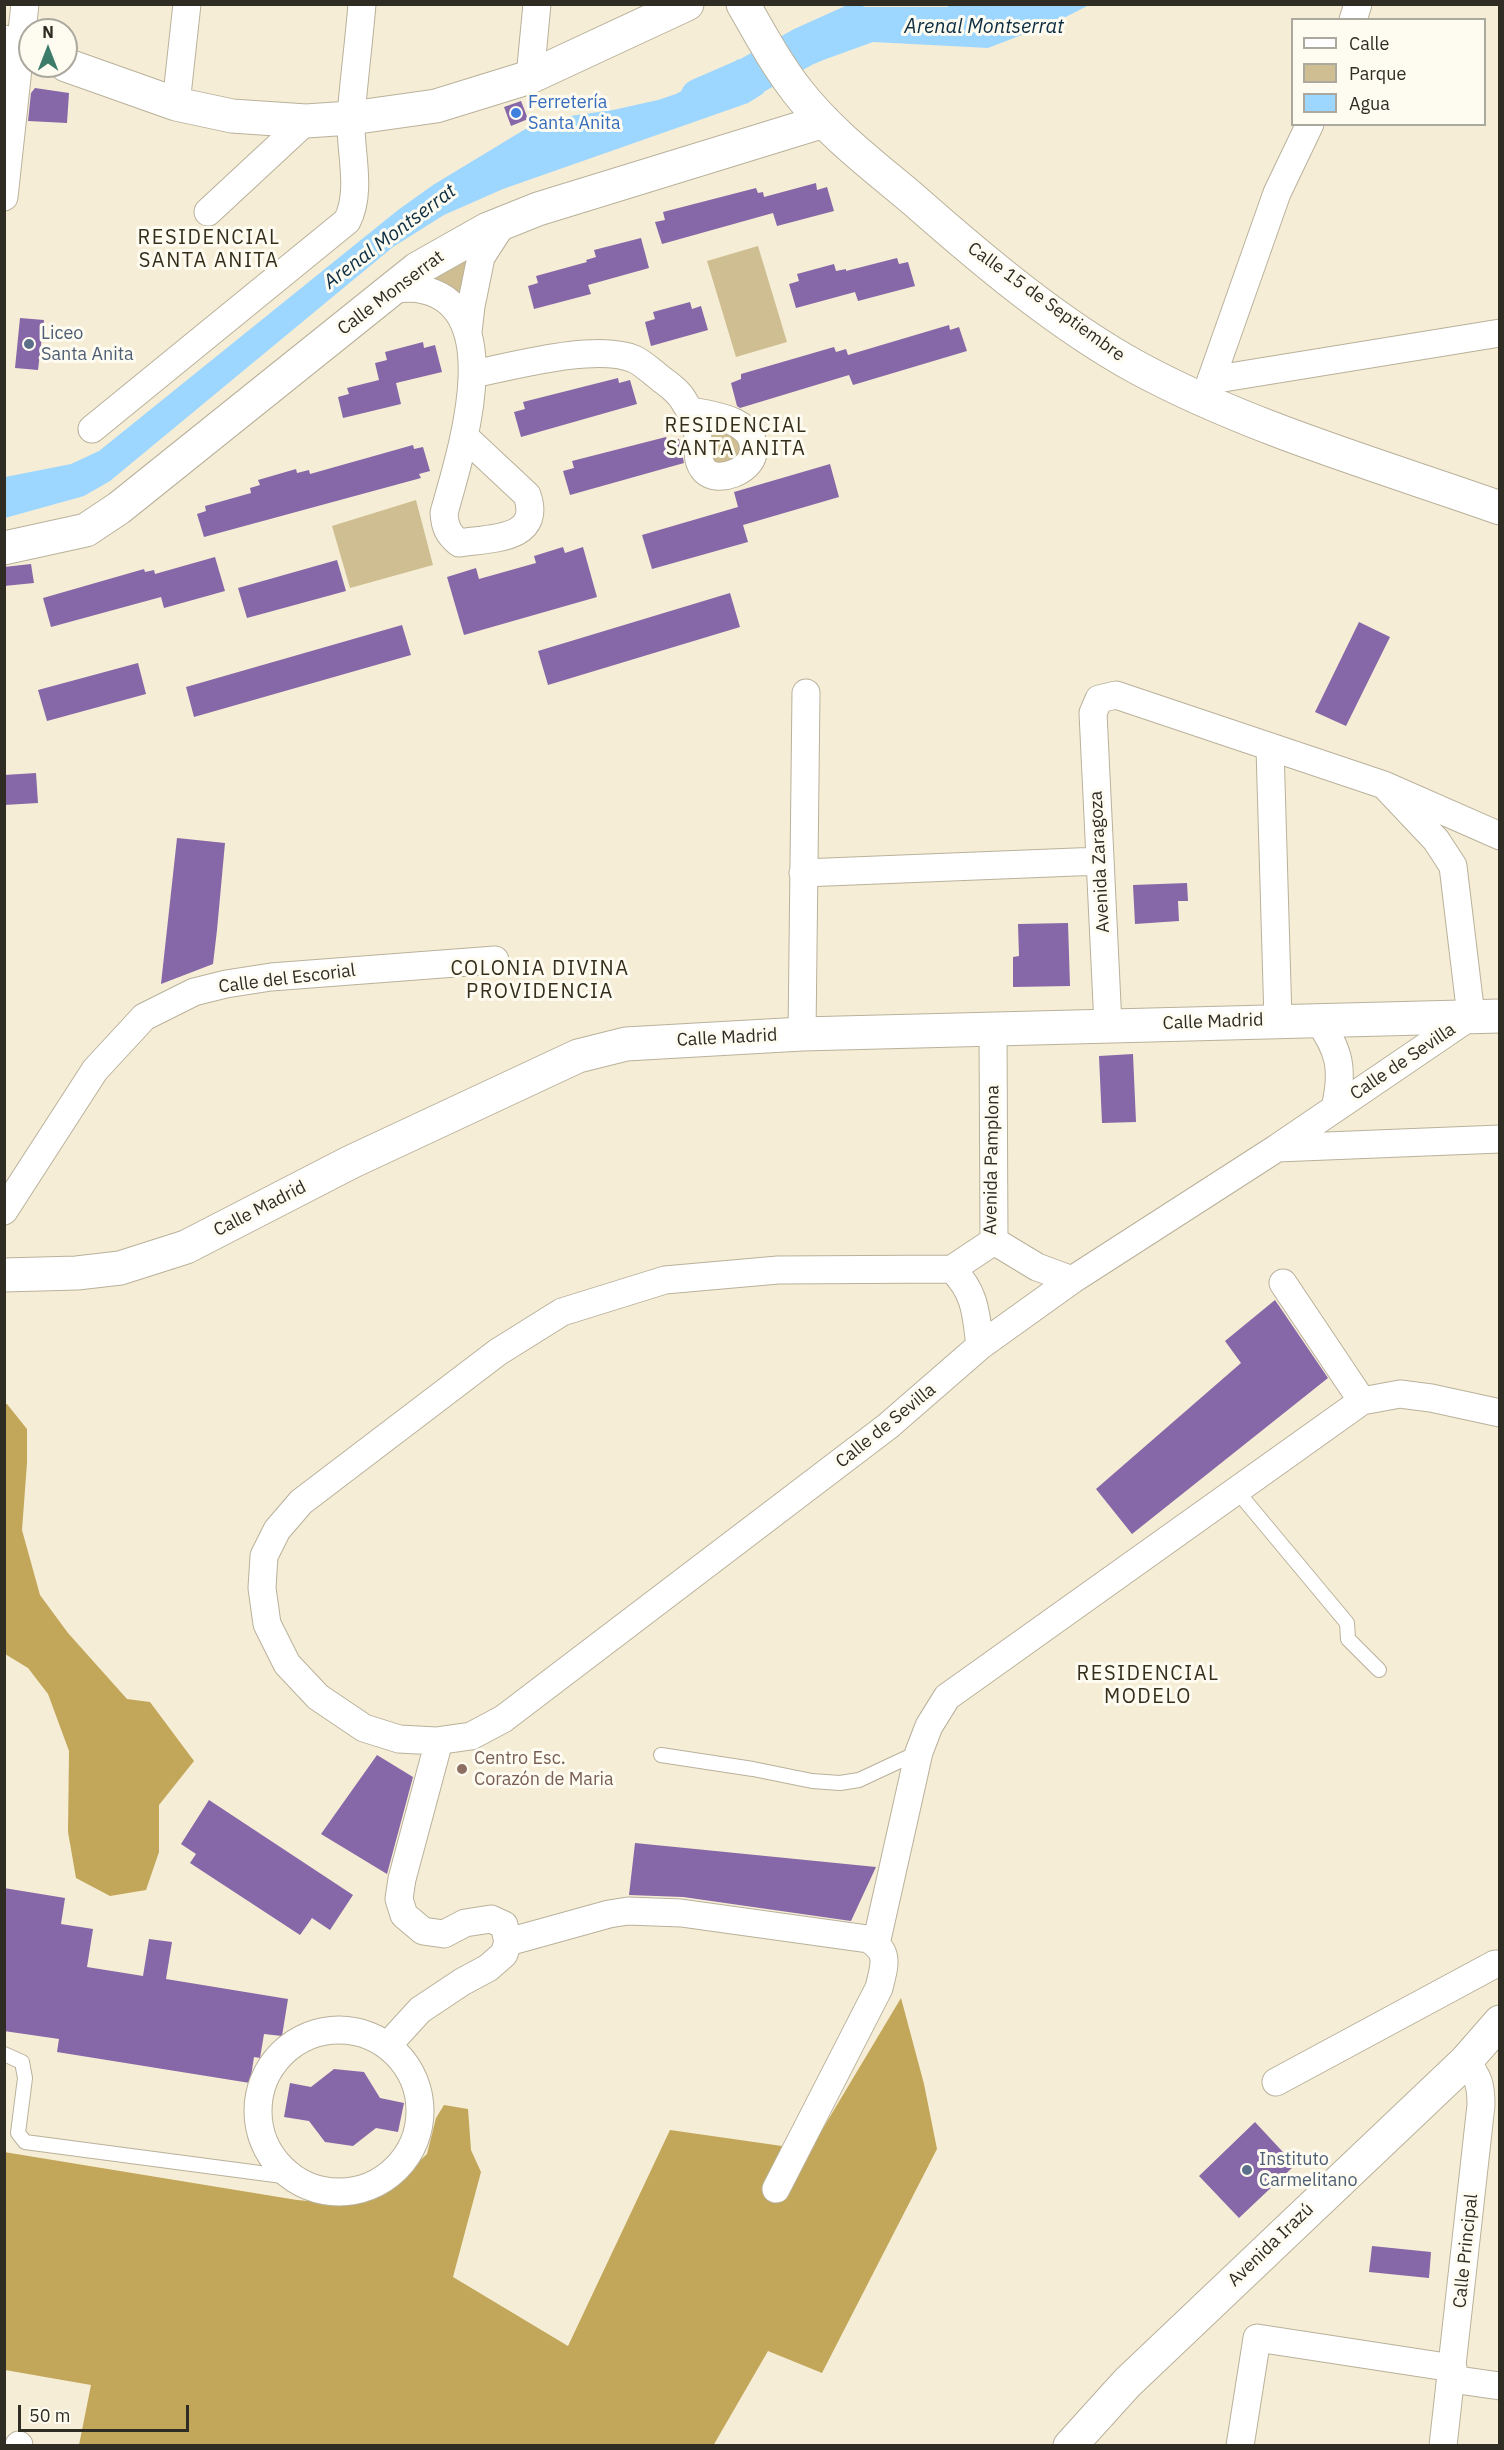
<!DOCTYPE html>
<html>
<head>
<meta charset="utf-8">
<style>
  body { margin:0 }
  #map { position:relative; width:1504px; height:2450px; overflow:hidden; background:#f6edd6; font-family:"IBM Plex Sans",sans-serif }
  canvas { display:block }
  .frame { position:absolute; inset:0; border:6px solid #2f2c23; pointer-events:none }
  .legend { position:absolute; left:1291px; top:18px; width:195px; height:108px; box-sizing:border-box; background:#fefbf1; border:2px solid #aba89f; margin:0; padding:8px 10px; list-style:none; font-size:18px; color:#2f2c23 }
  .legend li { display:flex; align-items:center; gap:12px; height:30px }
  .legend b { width:30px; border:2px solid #aba89f }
  .north { position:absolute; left:18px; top:18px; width:60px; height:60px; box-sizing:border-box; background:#fefbf1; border:2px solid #aba89f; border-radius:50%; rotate:0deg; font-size:16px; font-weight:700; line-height:24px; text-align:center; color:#2f2c23 }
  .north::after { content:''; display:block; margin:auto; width:21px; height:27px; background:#3d7c6a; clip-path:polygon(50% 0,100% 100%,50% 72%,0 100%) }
  .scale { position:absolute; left:18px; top:2405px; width:171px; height:27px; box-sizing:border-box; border:3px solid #2f2c23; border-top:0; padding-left:8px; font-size:18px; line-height:21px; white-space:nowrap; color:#2f2c23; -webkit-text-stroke:4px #fefbf1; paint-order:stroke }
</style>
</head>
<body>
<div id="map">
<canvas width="1504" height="2450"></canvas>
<div class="frame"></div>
<ul class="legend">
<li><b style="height:8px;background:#fff"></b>Calle</li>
<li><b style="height:16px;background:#cebe91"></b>Parque</li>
<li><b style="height:16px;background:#9dd7ff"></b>Agua</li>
</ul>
<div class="north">N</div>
<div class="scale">50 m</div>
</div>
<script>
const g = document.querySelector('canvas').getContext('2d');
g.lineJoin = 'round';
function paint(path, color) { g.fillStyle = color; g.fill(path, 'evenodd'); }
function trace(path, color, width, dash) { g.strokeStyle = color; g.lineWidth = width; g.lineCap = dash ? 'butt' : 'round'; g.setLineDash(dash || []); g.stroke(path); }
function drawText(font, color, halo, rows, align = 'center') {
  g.font = font + ' "IBM Plex Sans",sans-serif'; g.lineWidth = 6; g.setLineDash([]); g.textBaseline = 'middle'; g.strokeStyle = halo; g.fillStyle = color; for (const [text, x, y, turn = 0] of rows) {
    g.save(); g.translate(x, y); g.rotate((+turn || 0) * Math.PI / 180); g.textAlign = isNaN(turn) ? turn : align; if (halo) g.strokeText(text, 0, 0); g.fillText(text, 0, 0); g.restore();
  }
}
paint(new Path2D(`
  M758,246L787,342L736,357L707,261Z
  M463,260L468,264L463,299L422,278Z
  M707,420L730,429L745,448L732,462L714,463L709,455Z
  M416,500L433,565L350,588L332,526Z`), '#cebe91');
paint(new Path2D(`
  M5,1404H7L27,1429V1463L22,1530L40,1595L68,1633L127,1699L150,1702L194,1761L159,1805V1852L146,1890L110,1896L76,1878L68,1832L69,1751L48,1694L28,1668L5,1654Z
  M901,1998L924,2084L937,2149L822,2373L768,2351L713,2446L79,2445L91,2385L5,2370L4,2152L297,2200L353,2205L393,2186L427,2154L436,2118L444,2105L468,2109L471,2150L481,2172L453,2277L568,2346L670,2130L810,2150Z`), '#c2a75a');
paint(new Path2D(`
  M953,4L1089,5L1058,21L988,48L873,42L815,63L791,31L845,7H947Z
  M739,59L764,93L748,103L503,189L444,215L393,247L110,481L84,496L5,518V477L71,464L99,451L398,210L433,185L532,125L549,119L613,110L658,100L676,94Z`), '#9dd7ff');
trace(new Path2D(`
  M700,98L751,76L803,47L854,24`), '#9dd7ff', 40);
paint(new Path2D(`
  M35,88L69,93L67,123L28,121L31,93Z
  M521,101L528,119L511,126L504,107Z
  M816,183L817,190L827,187L834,211L777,226L773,213L662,244L655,222L665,220L663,212L756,188L758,193L763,192L764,197Z
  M641,238L649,268L588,285L591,294L534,309L528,286L538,283L536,276L587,262L586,260L596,257L594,250Z
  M897,258L899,264L908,262L915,286L858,301L855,292L796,308L789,284L799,281L797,274L834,264L836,271L846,269V271Z
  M690,302L692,309L701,306L708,330L651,346L645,322L655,319L653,312Z
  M20,318L44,320L38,370L15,368Z
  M949,325L950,330L959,327L967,351L853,385L849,375L740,408L737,406L731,383L741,379V374L834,347L836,352L846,349L848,355Z
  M423,342L424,348L435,345L442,372L396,383L401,404L343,418L338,397L349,394L347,388L379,380L375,363L387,360L385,352Z
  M618,378L619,383L630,380L637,404L521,437L514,412L525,409L523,402Z
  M666,437L668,442L679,439L684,463L570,495L563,471L574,468L572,461Z
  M413,445L414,449L423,447L430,471L419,474L421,478L204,537L197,514L206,511L205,506L251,493L250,488L260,485L258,480L296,469L297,473L309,470L310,474Z
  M830,464L839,497L743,525L748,542L652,569L642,535L738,507L734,492Z
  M563,547L565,553L583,547L597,597L464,635L447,577L476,568L479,579L536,563L534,556Z
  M215,557L225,591L164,608L161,597L51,627L43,598L144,569L145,572L154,570L155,574Z
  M337,560L346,591L247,618L238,588Z
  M31,564L34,583L4,586V567Z
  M730,593L740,627L548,685L538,651Z
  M1359,622L1390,637L1346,726L1315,712Z
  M402,625L411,655L194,717L186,687Z
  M138,663L146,694L47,721L38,690Z
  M36,773L38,803L4,805V775Z
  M177,838L225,843L217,930L213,964L161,984Z
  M1187,883L1188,901H1178L1179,921L1135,924L1133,885Z
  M1068,923L1070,986L1013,987V957L1019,956L1018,924Z
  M1133,1054L1136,1122L1102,1123L1099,1056Z
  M1275,1300L1328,1378L1132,1534L1096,1489L1241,1363L1225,1341Z
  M377,1755L413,1777L387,1874L321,1834Z
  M209,1800L353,1895L330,1930L312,1918L300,1935L190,1863L196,1854L181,1844Z
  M635,1843L876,1867L851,1921L683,1897L629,1895Z
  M4,1888L65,1898L61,1924L93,1929L87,1967L143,1976L149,1939L172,1942L166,1979L288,1999L282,2036L264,2034L260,2058L254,2057L250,2083L57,2052L59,2039L4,2031Z
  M334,2069L364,2072L380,2098L404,2103L398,2132L376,2128L353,2146L325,2142L309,2121L284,2117L290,2083L311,2087Z
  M1255,2122L1295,2165L1239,2218L1199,2176Z
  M1372,2246L1431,2252L1429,2278L1369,2272Z`), '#8667a7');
const lane = new Path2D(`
  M1237,1491L1347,1623L1348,1639L1379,1670
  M661,1755L753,1769L812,1781L840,1783L859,1780L919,1752
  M4,2054L22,2062L25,2078L18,2133L25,2142L290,2177`);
const street = new Path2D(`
  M1353,20L1358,4
  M530,77L537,4
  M176,104L187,4
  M4,197L25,4
  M208,212L306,121
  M392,289C400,289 411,287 419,289C511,304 459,458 444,513C445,527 448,534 459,543C489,538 543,541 527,495L465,437
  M468,332L471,306L481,257L503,223
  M473,374C514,366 596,343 634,359C643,363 652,372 660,378C670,386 680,392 685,403C689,409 694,416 696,423C701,438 693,459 705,471C718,484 750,471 753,454C758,420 714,415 690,411
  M1211,380L1500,333
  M1204,400L1277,193L1310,124
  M92,429L347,221C363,190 349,149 351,116C354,79 359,41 362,4
  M1270,748L1278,1020
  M803,873L1100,861
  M1317,1019C1340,1050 1344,1070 1335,1108
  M1108,1025L1093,713L1099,699L1116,695L1384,785L1500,836
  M802,1034L806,693
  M1277,1148L1500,1139
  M4,1211L95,1070L144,1017L194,992L226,984L271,977L495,960
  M994,1241L1037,1267L1072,1280
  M952,1269L994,1241L993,1030
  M1283,1283L1362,1401
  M980,1346C976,1314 976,1293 952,1269L778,1270L665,1280L562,1312L498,1352L301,1502L277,1530L264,1556L262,1588L267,1624L287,1664L318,1697L364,1728L399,1739L436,1741L471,1736L503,1719L888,1426L980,1346L1072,1280L1277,1148L1471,1016L1453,866L1436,840L1384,785
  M508,1942L609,1914L628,1911L681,1913L868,1939C891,1952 884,1966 879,1988L776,2189
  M876,1944L919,1752L929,1726L947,1697L1362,1401L1400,1394L1431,1398L1500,1413
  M258 2111a81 81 0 1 1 162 0a81 81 0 1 1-162 0Z
  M388,2045L420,2010L462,1982L488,1968L504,1954L508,1942L504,1925L491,1919L465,1923L444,1934L423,1931L404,1915L399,1899L402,1879L439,1741
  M1276,2082L1495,1964H1500
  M1451,2379L1500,2386
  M19,2446V2445
  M1240,2446L1257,2338L1453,2368
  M1443,2446L1481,2105C1481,2086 1479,2076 1465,2062`);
const secondary = new Path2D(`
  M743,4C760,34 777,65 798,92C830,133 874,166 914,200C981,259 1059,325 1138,368C1249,428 1381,466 1500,508
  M4,42L30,51
  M66,65L176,104L232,116L306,121L351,118L436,106L530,77L687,4
  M4,548L86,530L119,508L417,269L488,229L538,209L824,121
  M4,1275L77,1273L120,1268L186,1247L351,1162L578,1056L626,1044L802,1034L1500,1016
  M1070,2446L1127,2383L1465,2062L1500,2022`);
trace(lane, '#b9b19b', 16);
trace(street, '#b9b19b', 29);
trace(secondary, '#b9b19b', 35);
trace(lane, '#fff', 14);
trace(street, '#fff', 27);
trace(secondary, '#fff', 33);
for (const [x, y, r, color] of [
  [516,113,6,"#3f7fe0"],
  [29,344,6,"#5c6f8a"],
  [462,1769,6,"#8d6e63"],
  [1247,2170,6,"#5c6f8a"]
]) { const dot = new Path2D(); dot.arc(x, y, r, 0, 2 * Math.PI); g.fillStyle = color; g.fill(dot); trace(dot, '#fefbf1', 2); }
drawText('18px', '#366cbe', '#fefbf1', [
  ["Ferretería",528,103],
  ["Santa Anita",528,124]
], 'left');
drawText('18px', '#2f2c23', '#fefbf1', [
  ["Calle Monserrat",391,293,-37],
  ["Calle 15 de Septiembre",1046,302,36],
  ["Avenida Zaragoza",1100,862,-93],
  ["Calle del Escorial",287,979,-7],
  ["Calle Madrid",1213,1022,-2],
  ["Calle Madrid",727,1038,-3],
  ["Calle de Sevilla",1403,1062,-34],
  ["Avenida Pamplona",992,1160,-89],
  ["Calle Madrid",260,1209,-27],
  ["Calle de Sevilla",886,1426,-39],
  ["Avenida Irazú",1271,2245,-44],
  ["Calle Principal",1466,2251,-84]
]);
drawText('18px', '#4e5e75', '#fefbf1', [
  ["Liceo",41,334],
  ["Santa Anita",41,355],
  ["Instituto",1259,2160],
  ["Carmelitano",1259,2181]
], 'left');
drawText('18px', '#785e54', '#fefbf1', [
  ["Centro Esc.",474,1759],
  ["Corazón de Maria",474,1780]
], 'left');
drawText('italic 20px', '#0d2e42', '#fefbf1', [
  ["Arenal Montserrat",984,27],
  ["Arenal Montserrat",390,237,-37]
]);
g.letterSpacing = '1.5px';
drawText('20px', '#342e1b', '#fefbf1', [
  ["RESIDENCIAL",209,238],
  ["SANTA ANITA",209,261],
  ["RESIDENCIAL",736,426],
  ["SANTA ANITA",736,449],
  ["COLONIA DIVINA",540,969],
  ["PROVIDENCIA",540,992],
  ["RESIDENCIAL",1148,1674],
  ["MODELO",1148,1697]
]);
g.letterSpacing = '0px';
</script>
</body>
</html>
